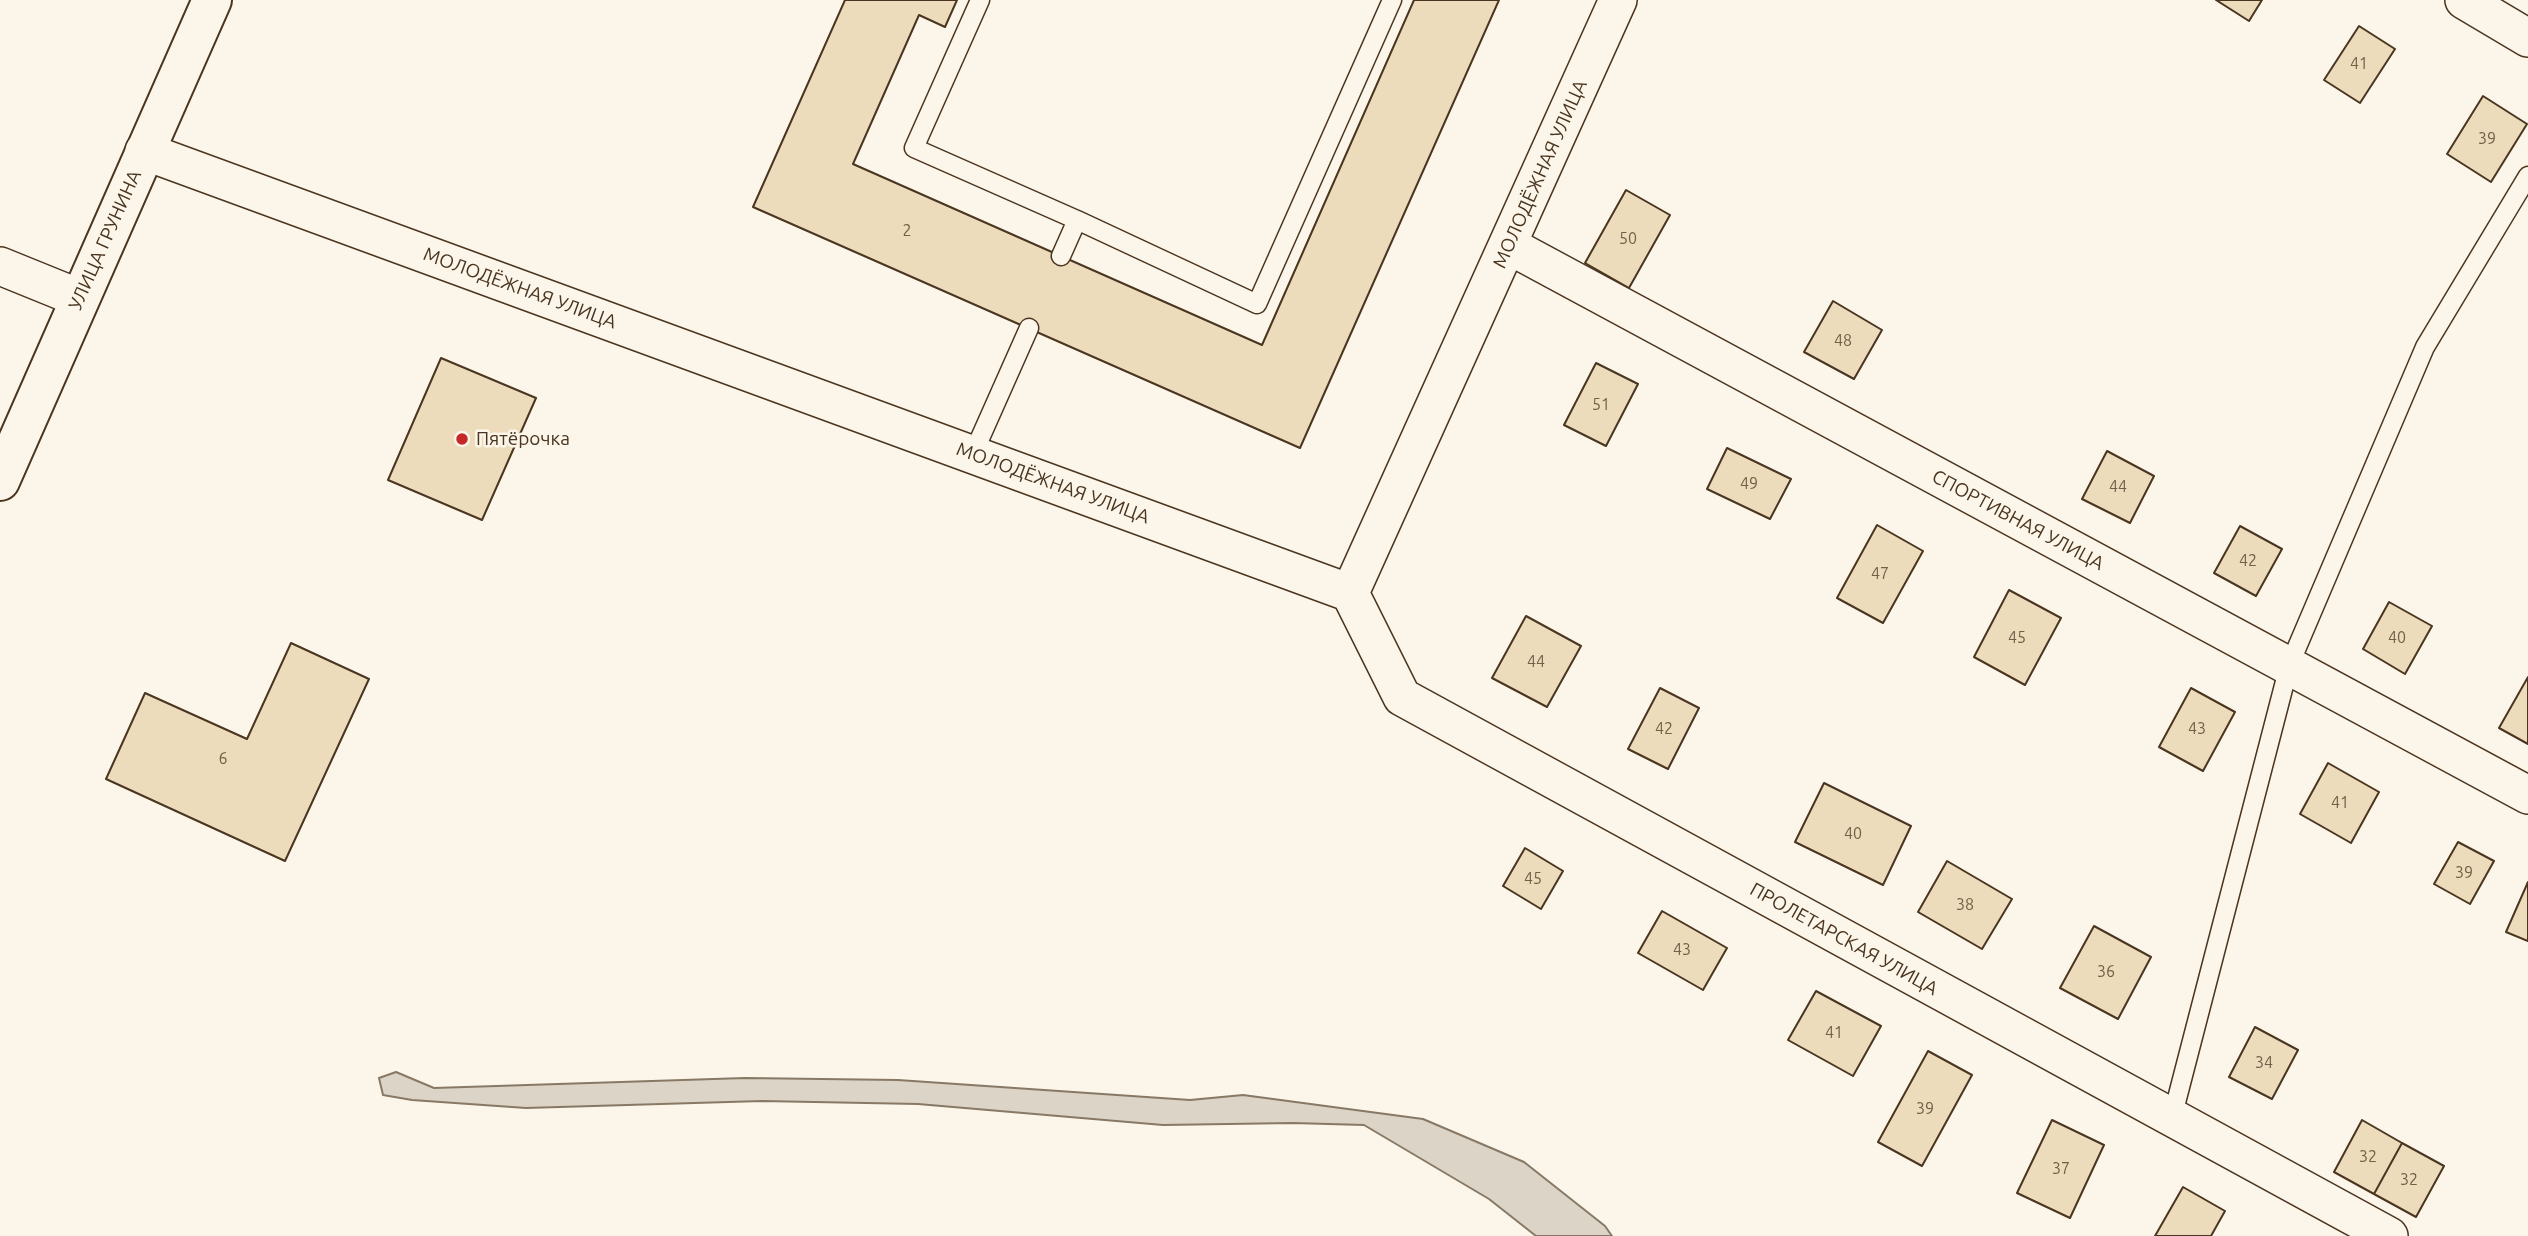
<!DOCTYPE html>
<html>
<head>
<meta charset="utf-8">
<style>
  body { margin:0 }
  canvas { display:block; background:#fbf6e9 }
</style>
</head>
<body>
<canvas width="2528" height="1236"></canvas>
<script>
const g = document.querySelector('canvas').getContext('2d');
g.lineJoin = 'round';
function paint(path, color) { g.fillStyle = color; g.fill(path, 'evenodd'); }
function trace(path, color, width, dash) { g.strokeStyle = color; g.lineWidth = width; g.lineCap = dash ? 'butt' : 'round'; g.setLineDash(dash || []); g.stroke(path); }
function drawText(font, color, halo, rows, align = 'center') {
  g.font = font + ' Ubuntu,sans-serif'; g.lineWidth = 5; g.setLineDash([]); g.textBaseline = 'middle'; g.strokeStyle = halo; g.fillStyle = color; for (const [text, x, y, turn = 0] of rows) {
    g.save(); g.translate(x, y); g.rotate((+turn || 0) * Math.PI / 180); g.textAlign = isNaN(turn) ? turn : align; if (halo) g.strokeText(text, 0, 0); g.fillText(text, 0, 0); g.restore();
  }
}
const water = new Path2D(`
  M396,1072L434,1088L745,1078L898,1080L1190,1100L1243,1095L1423,1119L1524,1162L1605,1226L1612,1236H1536L1489,1199L1364,1125L1293,1123L1163,1125L918,1104L762,1101L526,1108L412,1100L383,1095L379,1078Z`);
paint(water, '#dcd4c6');
trace(water, '#887966', 2);
const building = new Path2D(`
  M845,0H957L945,27L919,15L853,164L1262,345L1414,0H1499L1300,448L753,207Z
  M2216,0H2262L2249,21Z
  M2359,26L2395,49L2360,103L2324,80Z
  M2483,96L2527,124L2491,182L2447,154Z
  M1626,190L1670,215L1629,288L1585,263Z
  M1833,301L1882,330L1854,379L1804,352Z
  M441,358L536,398L482,520L388,480Z
  M1596,363L1638,384L1606,446L1564,425Z
  M1727,448L1791,479L1770,519L1707,489Z
  M2107,451L2154,476L2130,523L2082,499Z
  M1877,525L1923,551L1883,623L1837,598Z
  M2240,526L2282,549L2256,596L2214,573Z
  M2009,590L2061,618L2025,685L1974,657Z
  M2389,602L2432,626L2405,674L2363,649Z
  M1526,616L1581,646L1547,707L1492,678Z
  M291,643L369,679L285,861L106,779L145,693L247,739Z
  M2528,677V744L2499,728Z
  M1660,688L1699,708L1668,769L1628,749Z
  M2191,688L2235,712L2203,771L2159,747Z
  M2328,763L2379,792L2351,843L2300,814Z
  M1824,783L1911,826L1883,885L1795,842Z
  M2458,842L2494,861L2470,904L2434,884Z
  M1525,848L1563,871L1541,909L1503,886Z
  M1947,861L2012,899L1982,949L1918,912Z
  M2528,882V941L2506,932Z
  M1662,911L1727,948L1703,990L1638,953Z
  M2094,926L2151,957L2118,1019L2060,988Z
  M1816,991L1881,1026L1853,1076L1788,1040Z
  M2255,1027L2298,1050L2272,1099L2229,1077Z
  M1928,1051L1972,1075L1922,1166L1878,1142Z
  M2052,1120L2104,1145L2070,1218L2017,1193Z
  M2362,1120L2402,1143L2374,1194L2334,1172Z
  M2402,1143L2444,1166L2416,1217L2374,1194Z
  M2183,1187L2225,1211L2211,1236H2155Z`);
paint(building, '#ecdcbc');
trace(building, '#4a3520', 2);
const lane = new Path2D(`
  M980,0L914,148L1077,220L1061,256
  M1077,220L1257,304L1392,0
  M973,454L1029,328
  M2172,1118L2289,666L2425,347L2528,176`);
const street = new Path2D(`
  M2464,0L2528,38
  M144,151L1350,593
  M1508,245L2528,795
  M0,266L79,298
  M1350,593L1402,697L2389,1236
  M1350,593L1618,0`);
const secondary = new Path2D(`
  M0,481L212,0`);
trace(lane, '#4a3520', 21);
trace(street, '#4a3520', 40);
trace(secondary, '#4a3520', 42);
trace(lane, '#fbf6e9', 18);
trace(street, '#fbf6e9', 37);
trace(secondary, '#fbf6e9', 38);
for (const [x, y, r, color] of [
  [462,439,7,"#c62828"]
]) { const dot = new Path2D(); dot.arc(x, y, r, 0, 2 * Math.PI); g.fillStyle = color; g.fill(dot); trace(dot, '#fbf6e9', 2.5); }
drawText('16px', '#725f47', null, [
  ["41",2359,64],
  ["39",2487,139],
  ["2",907,231],
  ["50",1628,239],
  ["48",1843,341],
  ["51",1601,405],
  ["49",1749,484],
  ["44",2118,487],
  ["42",2248,561],
  ["47",1880,574],
  ["45",2017,638],
  ["40",2397,638],
  ["44",1536,662],
  ["42",1664,729],
  ["43",2197,729],
  ["6",223,759],
  ["41",2340,803],
  ["40",1853,834],
  ["39",2464,873],
  ["45",1533,879],
  ["38",1965,905],
  ["43",1682,950],
  ["36",2106,972],
  ["41",1834,1033],
  ["34",2264,1063],
  ["39",1925,1109],
  ["32",2368,1157],
  ["37",2061,1169],
  ["32",2409,1180]
]);
drawText('19px', '#4a3520', '#fbf6e9', [
  ["МОЛОДЁЖНАЯ УЛИЦА",1540,174,-66],
  ["УЛИЦА ГРУНИНА",105,240,-66],
  ["МОЛОДЁЖНАЯ УЛИЦА",520,288,20],
  ["МОЛОДЁЖНАЯ УЛИЦА",1053,483,20],
  ["СПОРТИВНАЯ УЛИЦА",2018,520,28],
  ["ПРОЛЕТАРСКАЯ УЛИЦА",1844,939,29]
]);
drawText('19px', '#4a3520', '#fbf6e9', [
  ["Пятёрочка",476,439]
], 'left');
</script>
</body>
</html>
